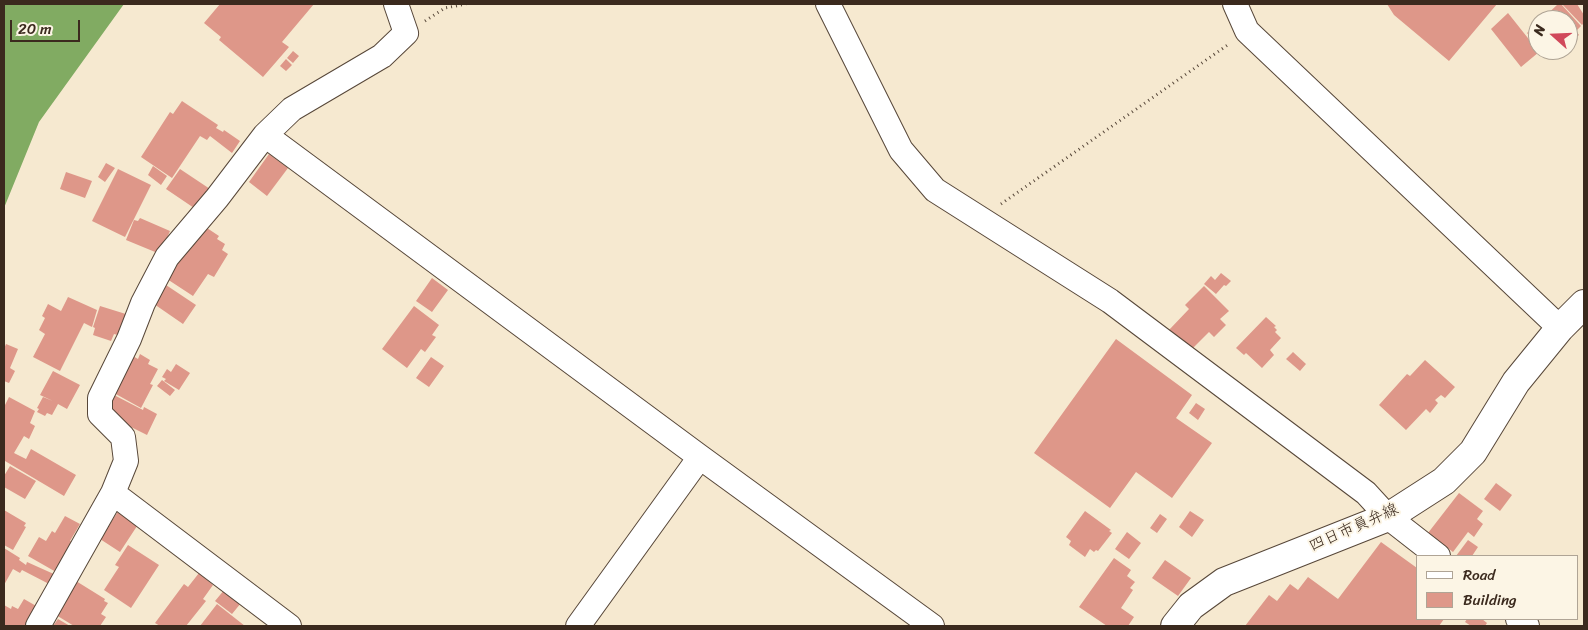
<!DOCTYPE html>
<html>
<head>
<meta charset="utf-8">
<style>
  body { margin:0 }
  #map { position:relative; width:1588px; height:630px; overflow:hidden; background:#f6e9d0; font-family:Sriracha,sans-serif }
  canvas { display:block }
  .frame { position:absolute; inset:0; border:5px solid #3b2a1e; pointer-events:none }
  .legend { position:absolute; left:1416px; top:555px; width:162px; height:65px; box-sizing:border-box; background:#fcf5e5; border:1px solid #afa495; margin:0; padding:6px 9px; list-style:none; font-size:15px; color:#3b2a1e }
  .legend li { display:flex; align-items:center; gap:10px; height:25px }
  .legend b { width:25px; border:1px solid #afa495 }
  .north { position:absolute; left:1528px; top:10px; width:50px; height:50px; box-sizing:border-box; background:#fcf5e5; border:1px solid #afa495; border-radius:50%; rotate:290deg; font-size:14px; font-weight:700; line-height:20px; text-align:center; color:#3b2a1e }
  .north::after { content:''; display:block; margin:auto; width:18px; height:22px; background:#d1495b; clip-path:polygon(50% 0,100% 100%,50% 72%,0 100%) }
  .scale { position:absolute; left:10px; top:20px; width:70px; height:22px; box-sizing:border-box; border:2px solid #3b2a1e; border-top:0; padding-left:6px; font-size:15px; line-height:18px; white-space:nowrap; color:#3b2a1e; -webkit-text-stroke:4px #fcf5e5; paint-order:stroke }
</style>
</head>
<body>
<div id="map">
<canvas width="1588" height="630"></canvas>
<div class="frame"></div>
<ul class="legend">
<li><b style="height:6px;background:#fff"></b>Road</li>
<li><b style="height:14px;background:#de9789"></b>Building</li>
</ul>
<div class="north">N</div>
<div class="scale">20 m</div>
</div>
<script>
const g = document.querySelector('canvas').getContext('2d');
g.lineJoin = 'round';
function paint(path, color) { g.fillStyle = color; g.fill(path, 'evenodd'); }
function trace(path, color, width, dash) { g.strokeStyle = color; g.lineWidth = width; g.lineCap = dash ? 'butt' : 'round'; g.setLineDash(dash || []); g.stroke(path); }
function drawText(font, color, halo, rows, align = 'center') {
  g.font = font + ' Sriracha,"Klee One",sans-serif'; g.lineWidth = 4; g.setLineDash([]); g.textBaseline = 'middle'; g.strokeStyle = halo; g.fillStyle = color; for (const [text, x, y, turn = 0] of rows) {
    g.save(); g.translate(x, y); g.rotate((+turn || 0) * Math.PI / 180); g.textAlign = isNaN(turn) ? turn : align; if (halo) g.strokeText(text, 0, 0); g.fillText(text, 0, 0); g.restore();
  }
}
paint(new Path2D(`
  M4,4H124L39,122L4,208Z`), '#81ab62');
paint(new Path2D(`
  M220,4H314L282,42L289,47L263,77L219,40L221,37L204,23Z
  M1387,4H1497L1449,61L1394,15Z
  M1558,4H1561L1581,26L1576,31L1579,35L1568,44V20H1541Z
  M1562,4H1577L1584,15V23L1582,25Z
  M1508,13L1539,52L1521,67L1491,29Z
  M1538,23V45L1527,33Z
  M1543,50H1556L1549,56Z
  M293,51L299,56L293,63L287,58Z
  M286,59L292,65L286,71L280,66Z
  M182,101L218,125L216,128L223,132L224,130L240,141L232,153L210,136L207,140L200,136L172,178L141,157L170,112L173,114Z
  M269,154L288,168L267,196L249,182Z
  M106,163L115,168L105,182L98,177Z
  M153,166L167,176L161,185L148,175Z
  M118,169L151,185L125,237L92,221Z
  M180,169L210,189L197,210L166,189Z
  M66,172L92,181L85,198L60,189Z
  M140,218L170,231L160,254L126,240L134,220L138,221Z
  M201,224L219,236L217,239L225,244L222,250L228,254L214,277L208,274L193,296L167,279Z
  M1221,273L1231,281L1226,286L1224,285L1216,294L1204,284L1211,276L1215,280Z
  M432,278L448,290L432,312L416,301Z
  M166,285L196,305L183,324L154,304Z
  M1204,286L1229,311L1220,319L1226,325L1214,337L1209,332L1190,351L1169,330L1189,309L1185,305Z
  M68,297L97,310L92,327L84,323L60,371L33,357L45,334L39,330L45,318L42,316L48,304L61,311Z
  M100,306L129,315L122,336L114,334L111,341L93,335L95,328L93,327Z
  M414,306L439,325L432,335L436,337L425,352L421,349L407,368L382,349Z
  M1266,317L1276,326L1274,327L1277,330L1275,332L1281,338L1270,350L1274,355L1262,368L1246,353L1244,355L1236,348Z
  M1116,339L1192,395L1176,418L1212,443L1172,498L1136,472L1110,508L1034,453Z
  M6,344L18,349L10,368L15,371L9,383L4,381V349Z
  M1293,352L1306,364L1300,371L1286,359Z
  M140,354L150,360L148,364L158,369L150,384L153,385L141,408L114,393L131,355L138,359Z
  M431,357L444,366L429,387L416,378Z
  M1425,360L1455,387L1445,398L1441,395L1435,400L1438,403L1430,413L1426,409L1406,430L1379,405L1407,374L1410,376Z
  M176,364L190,373L179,390L164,381L166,379L162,377L167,369L171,372Z
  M53,371L80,385L67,409L58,404L52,415L47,413L45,416L37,412L39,409L37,408L43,397L53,401L40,395Z
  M162,380L175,390L170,396L157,386Z
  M114,395L143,410L144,407L157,414L147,435L115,419L112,412L110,402Z
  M9,397L35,411L30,423L35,426L29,439L24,436L14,453L26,459L31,449L76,475L64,496L5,461L4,464L5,456H4V407Z
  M1196,403L1205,409L1198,420L1189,413Z
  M10,466L36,481L25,499L4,487V476Z
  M1496,483L1512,495L1500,511L1484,499Z
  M1459,493L1483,511L1477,519L1483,524L1474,537L1468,532L1453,552L1428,533Z
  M4,510L26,523L24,526L26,527L13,550L4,545Z
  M119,510L139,523L120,552L100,539Z
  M1085,511L1111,530L1109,531L1112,533L1098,551L1096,550L1094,552L1090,549L1085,557L1069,545L1071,541L1066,537Z
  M1190,511L1204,520L1192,537L1179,527Z
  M1160,514L1167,519L1157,533L1150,528Z
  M65,516L80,524L70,541L73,542L56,572L28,556L39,537L46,541L52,531L55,533Z
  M1127,532L1141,543L1129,559L1115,549Z
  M1468,540L1478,547L1472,556H1456Z
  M1381,542L1417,568V619H1444L1439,626H1245L1269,595L1277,601L1290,584L1298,590L1308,577L1338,599Z
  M128,545L159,565L131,608L104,590L119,567L115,565Z
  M4,548L20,558L19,560L26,565L27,562L56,575L51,585L22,570L20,573L13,569L4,585Z
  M1114,558L1131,570L1127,576L1135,582L1130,588L1133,590L1121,608L1134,617L1128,626H1107L1079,607Z
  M1165,560L1191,578L1178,596L1152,578Z
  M199,573L213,585L203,599L206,601L186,626H160L155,623L184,584L188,587Z
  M76,581L105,599L104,601L108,603L101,614L106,617L100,626H74L56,615Z
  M225,589L241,603L232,614L215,601Z
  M24,599L38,607L27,626H4V605L11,609L12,606L18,609Z
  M217,604L245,626H200Z
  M58,619L70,626H53Z
  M1467,619H1482L1487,623L1485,626H1471L1465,622Z`), '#de9789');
const minor = new Path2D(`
  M828,4L901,150L935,190L1110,301L1366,493L1388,517L1438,556
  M1235,4L1247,31L1560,328
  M265,135L700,457L932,626
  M113,493L289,626
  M1518,619L1527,626
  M38,626L113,493L126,461L123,437L100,414V398L129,339L143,303L167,257L217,198L265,135L292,109L382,56L406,33L396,4
  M578,626L700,457`);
const primary = new Path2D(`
  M1175,626L1191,606L1224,582L1388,517L1444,481L1473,452L1516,382L1560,328L1584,304`);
trace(minor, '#574739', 26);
trace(primary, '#574739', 30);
trace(new Path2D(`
  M425,21L445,8L466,4
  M1001,204L1229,44`), '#574739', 3, [1, 4]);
trace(minor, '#fff', 24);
trace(primary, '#fff', 28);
drawText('16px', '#3b2a1e', '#fcf5e5', [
  ["四日市員弁線",1354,528,-24]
]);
</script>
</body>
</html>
